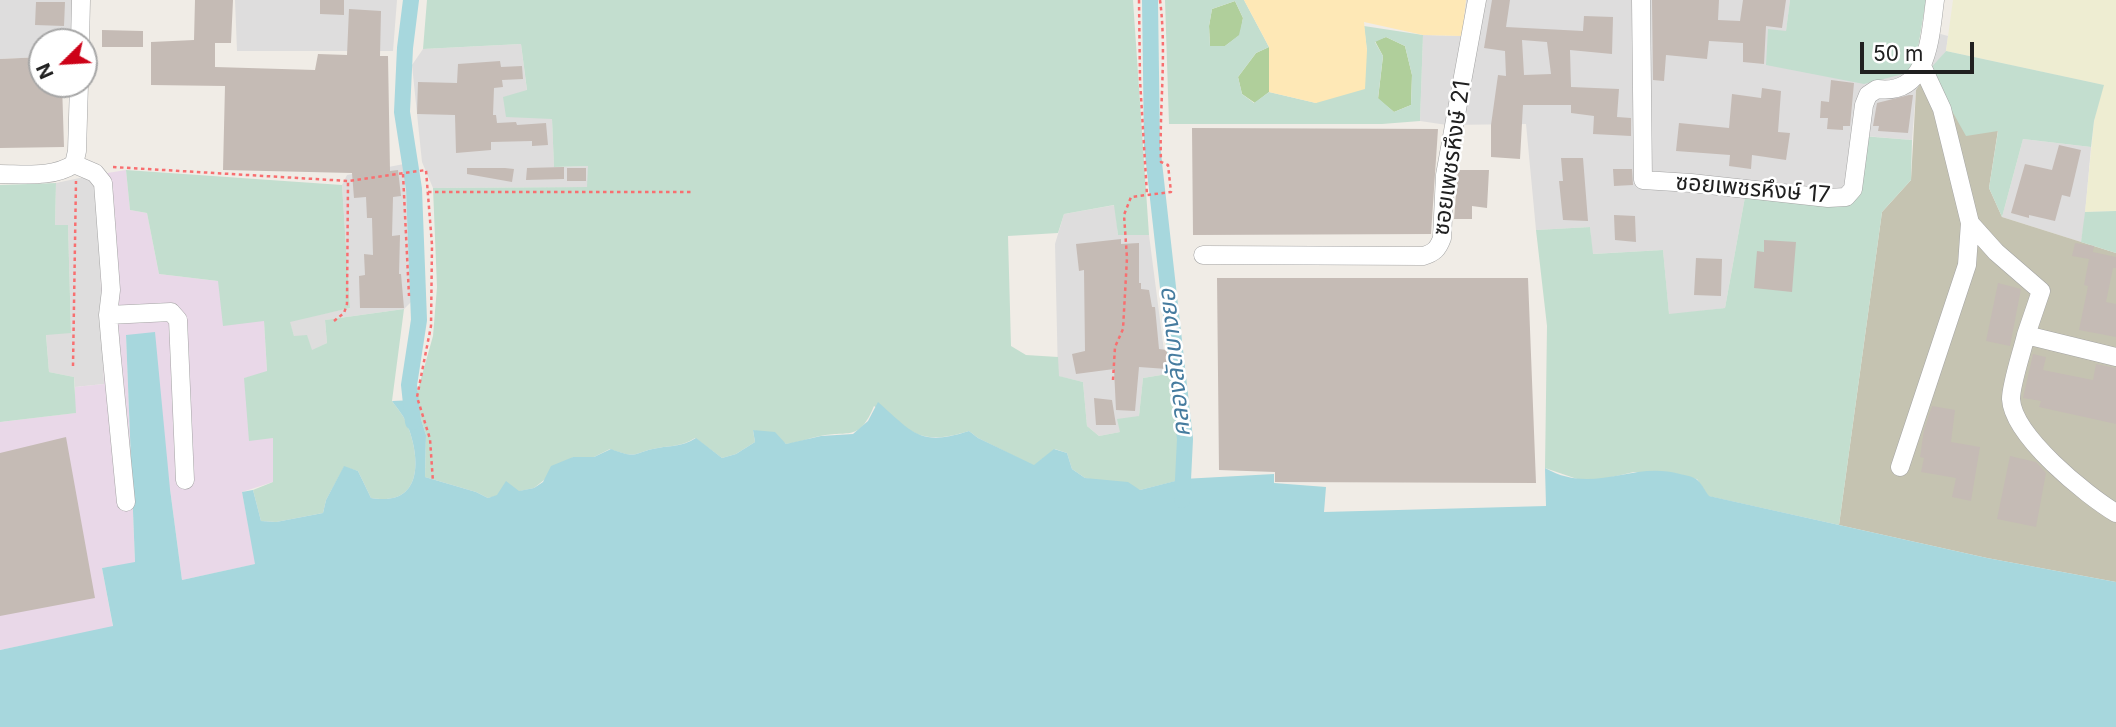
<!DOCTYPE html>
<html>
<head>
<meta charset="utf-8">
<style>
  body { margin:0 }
  #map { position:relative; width:2116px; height:727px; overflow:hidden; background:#f0ece6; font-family:Inter,sans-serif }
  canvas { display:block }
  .north { position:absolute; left:28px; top:28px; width:70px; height:70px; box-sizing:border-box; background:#fff; border:2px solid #a6a6a6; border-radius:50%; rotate:246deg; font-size:19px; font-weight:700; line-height:28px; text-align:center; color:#202020 }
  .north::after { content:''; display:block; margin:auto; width:24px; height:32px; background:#cd0218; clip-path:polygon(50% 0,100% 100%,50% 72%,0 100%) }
  .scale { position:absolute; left:1860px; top:42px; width:114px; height:32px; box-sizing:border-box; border:4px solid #202020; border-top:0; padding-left:9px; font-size:21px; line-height:24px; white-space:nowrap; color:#202020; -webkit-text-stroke:5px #fff; paint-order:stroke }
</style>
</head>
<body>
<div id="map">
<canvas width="2116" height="727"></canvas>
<div class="north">N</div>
<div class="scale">50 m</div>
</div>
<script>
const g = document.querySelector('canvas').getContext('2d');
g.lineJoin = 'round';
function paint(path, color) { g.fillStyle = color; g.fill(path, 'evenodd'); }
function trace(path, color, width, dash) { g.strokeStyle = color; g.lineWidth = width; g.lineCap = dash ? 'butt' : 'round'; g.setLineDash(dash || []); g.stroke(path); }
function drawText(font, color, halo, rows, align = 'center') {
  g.font = font + ' Inter,"Noto Sans Thai",sans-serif'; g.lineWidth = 5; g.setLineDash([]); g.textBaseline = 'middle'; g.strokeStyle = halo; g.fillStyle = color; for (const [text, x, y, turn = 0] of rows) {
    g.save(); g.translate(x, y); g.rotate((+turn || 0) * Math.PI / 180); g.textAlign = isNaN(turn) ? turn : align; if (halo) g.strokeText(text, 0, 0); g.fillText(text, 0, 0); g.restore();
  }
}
paint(new Path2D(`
  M0,0H89L86,54H84V42H42V57L0,59Z
  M235,0H397L393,51H237Z
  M1466,0H1790L1786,32L1768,30L1916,60L1922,29L1948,36L1946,51L1916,90L1912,140L1853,135L1849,183L1842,193L1745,197L1725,308L1669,315L1663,250L1592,254L1590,227L1536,230L1526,124L1447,125L1420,121L1423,35L1462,36Z
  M521,44L527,91L552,119L554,167L588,166V187L433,188L422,162L412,65L423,49Z
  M2023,139L2091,147L2084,226L2081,242L2002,217Z
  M404,164L413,300L404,309L325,320L327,343L312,351L294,336L289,321L350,308L342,185L347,175Z
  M89,176L98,193L104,384L75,387L74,377L49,372L46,334L71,332L68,225H55L56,183Z
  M1115,205L1118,235H1149L1167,374L1143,378L1139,416L1120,432L1099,436L1087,426L1083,382L1058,376L1055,244L1064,214Z`), '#dedddd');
paint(new Path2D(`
  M126,170L130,210L147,213L159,274L218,281L264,320L267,372L245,378L273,437V482L242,492L256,564L182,580L170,489L126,335L135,563L102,568L113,627L0,650V422L75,413V387L104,384L98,193L89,176Z`), '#e9d8e8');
paint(new Path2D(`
  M1929,70L1998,130L1989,188L2002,217L2116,253V582L1987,558L1839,525L1882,212L1911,180L1916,90Z`), '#c5c3b1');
paint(new Path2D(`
  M1953,0H2116V211L2085,212L2094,121L2103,85L1946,51Z`), '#eeedd2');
paint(new Path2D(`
  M1235,1L1243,18L1240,35L1225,46H1210L1209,26L1212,9Z
  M1386,37L1405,46L1412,75L1411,105L1394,112L1378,99L1383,56L1375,41Z
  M1269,47V92L1255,103L1242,94L1238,77L1256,53Z`), '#b0cf9b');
paint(new Path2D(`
  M427,0H1133L1149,235H1118L1114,205L1064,214L1058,233L1008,236L1011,346L1026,355L1058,357L1059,376L1083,382L1087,426L1099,436L1120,432L1117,419L1139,416L1143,378L1167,374L1174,379L1179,423L1176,481L1140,490L1085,478L1072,469L1067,453L1055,449L1034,466L978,438L969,431C921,446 913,433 874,406C859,442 850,430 820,436C808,438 798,443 786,444L779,439L753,430L755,442L736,454L722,458L695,438C680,447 674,445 658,448C633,452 639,460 610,449L594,457H573L534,488L488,498L476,492L425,477L426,435L415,400L433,336L437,287L433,188L587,187L588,166L554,167L552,119L506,117L503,97L527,90L521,44L423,49Z
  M1165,0H1244L1269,47L1256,53L1238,77L1242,94L1254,103L1269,92L1316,103L1367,51L1364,26L1423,35L1420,121L1382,124H1169ZM1235,1L1243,18L1239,35L1225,46H1210L1209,26L1212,9ZM1386,37L1405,46L1412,75L1411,105L1394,112L1378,98L1383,56L1375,42Z
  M1790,0H1926L1916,60L1907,73L1864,84L1766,65L1768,29L1786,31Z
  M1946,51L2104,85L2094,121L2091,147L2023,139L2002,217L1989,188L1998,131L1966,136L1929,70Z
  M1862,136L1912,140L1911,180L1882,212L1839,525L1708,496L1697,479L1634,472L1603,479L1580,480L1545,468L1547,326L1536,230L1590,227L1593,254L1663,250L1669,314L1725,308L1745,197L1849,203Z
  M126,170L342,185L350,308L290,322L294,336L307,335L312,350L327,343L325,320L404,309L392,401C397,408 404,416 407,424C421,459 423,507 371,498L358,471L344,467L326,500L323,513L276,522L261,521L253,490L273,482V438L249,441L244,378L267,371L264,321L223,326L218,281L159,274L147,213L130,210Z
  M56,183L55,225H68L71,333L46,335L49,372L74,377L76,413L0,422V185Z
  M2116,211V253L2081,242L2085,212Z`), '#c3decf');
paint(new Path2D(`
  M1244,0H1466L1462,36L1423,35L1364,22L1367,51L1365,89L1316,103L1269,92V47Z`), '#fee8b6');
paint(new Path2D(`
  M155,332L170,489L182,580L255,564L242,492L253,490L261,521L276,522L323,513L326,500L344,466L358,471L371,498C423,507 421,459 407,424C404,416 397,408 392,401L415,400L426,435L425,477L476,492L488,498L497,495L506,481L519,491L534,488L543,482L551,466L573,457H594L611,449C639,460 633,452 658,448C674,445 681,447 696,438L722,458L736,454L755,442L753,430L775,432L786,444L821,436L853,434L868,421L878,402C913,433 920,447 969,431L978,438L1034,465L1054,449L1067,453L1072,469L1085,478L1128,482L1140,490L1183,479L1274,474V483L1326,487L1324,512L1546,506L1545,468C1594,496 1632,460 1680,474C1684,475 1691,476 1696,479C1701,482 1705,491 1709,496L1987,558L2116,582V727H0V650L113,626L102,568L135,562L126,335Z`), '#a7d7dd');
trace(new Path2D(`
  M411,0L405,48L402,112L414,189L419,320L409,385L413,422
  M1150,0L1152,145L1185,439L1182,500`), '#a7d7dd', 16);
paint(new Path2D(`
  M195,0H233L231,43H215V67L315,70L318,54L347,55L349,9L381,11L380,56H388L390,171L398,170L401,196L393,197L392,236L400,235L399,274H401L404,308H360L359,276L365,275L364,254L373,255L372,218H367L366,197L354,198L352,173L223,170L225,86L151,85V42L194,40Z
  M320,0H344V15L320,14Z
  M1492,0H1510L1506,27L1583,31L1584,16L1613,17L1612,54L1570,50L1571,87L1619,89L1617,117L1631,118V136L1593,134L1594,116L1571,113V105H1523L1520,159L1491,157V125L1498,75L1506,76L1505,51L1484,48ZM1522,40L1547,42L1551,74L1524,75Z
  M1652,0H1719L1718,20L1740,21L1743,0H1786L1782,28L1766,26L1764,64L1743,62V43L1709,41L1707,59L1666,55L1664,81L1653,80Z
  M36,2H65L64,26L35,25Z
  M102,30L143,31V47H102Z
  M42,57V84H62L64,147L0,148V59Z
  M500,61L501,67L522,66L523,79L502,80L503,87L494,88L493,115H496L497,123L516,122L517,125L546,123L548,145L532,146V141L491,142V150L456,153L455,115L417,114L418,82L457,83L458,64Z
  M1831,80L1854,83L1850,126H1843V130L1827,129L1828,118H1820L1821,101L1829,102Z
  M1762,88L1781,91L1778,132L1790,133L1786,160L1752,155L1751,169L1729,166L1730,155L1676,151L1679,123L1729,128L1732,94L1761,98Z
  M1909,95H1913L1908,133L1878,131L1879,126H1873L1877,103Z
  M1192,128L1438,129L1431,234L1193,235Z
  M2059,145L2081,150L2070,197L2062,195L2055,221L2029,215V218L2011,213L2025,164L2052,170Z
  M1561,158H1583L1588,221L1563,220L1559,181H1563Z
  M564,167V179L526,180L527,168Z
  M467,168H505L514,169L512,182L467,174Z
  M567,168H586V181H567Z
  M1613,169H1632L1633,185L1614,186Z
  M1458,170H1489L1487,208L1472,206V219H1454Z
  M1614,215L1635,216L1636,242L1615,240Z
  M1121,239V244L1139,243V283H1141V289L1149,290L1152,307H1155L1159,349L1167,350V369L1139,367L1135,411L1116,410L1114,369L1076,374L1072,354L1085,351L1084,270L1079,271L1076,244Z
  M1764,240L1796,242L1792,292L1754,288L1757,251L1764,252Z
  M2075,243L2094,246L2093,252L2116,257V268H2113L2106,302L2116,304V337L2079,330L2088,286L2084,285L2089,259L2072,256Z
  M1696,258L1722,259L1721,296L1694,295Z
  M1217,278H1528L1536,483L1275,482V472L1219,470Z
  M1998,283L2021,289L2010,346L1986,341Z
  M2033,354L2046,357L2043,370L2093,380L2096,364L2116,368V424L2039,407L2041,401L2023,398Z
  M1094,398L1112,400L1116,425H1096Z
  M1932,406L1955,410L1951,442L1980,447L1971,501L1952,497L1956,478L1921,472L1924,458L1920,457L1924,430Z
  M66,437L95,598L0,616V453Z
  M2010,456L2036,462L2046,473L2036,527L1997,519Z`), '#c5bbb5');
const minor = new Path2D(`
  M1641,0L1643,180L1691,183L1828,198L1846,197L1853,189L1864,105L1868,95L1877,89C1929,96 1930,36 1935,0
  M80,42L81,0
  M1922,66L1942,109L1970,223L1996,252L2041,291L2026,335L2116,357
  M74,164L95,173L103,183L111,290L108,315L111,349L126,502
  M0,174C24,174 53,178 74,164L77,151L79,84
  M1203,255L1423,256C1434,253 1438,249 1442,238L1445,175L1477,0
  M108,315L171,312L178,320L185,480
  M2026,335C2022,352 2011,384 2011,399C2013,436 2086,495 2116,513
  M1900,467L1967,265L1970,223`);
trace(minor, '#a4a4a4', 19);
trace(new Path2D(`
  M1139,0L1140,80L1147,195
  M113,167L348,181L426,170L432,245L431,326L417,397L430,439L433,482
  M403,174L409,296
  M428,192H694
  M334,321L344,313L347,304L348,181
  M73,366L76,181
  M1113,380L1115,347L1123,329L1127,258L1124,215L1131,197L1171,192L1168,165L1161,162C1159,108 1167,54 1160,0`), '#f86f70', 2.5, [3.5, 3.5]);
trace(minor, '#fff', 18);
drawText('23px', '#202020', '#fff', [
  ["ซอยเพชรหึงษ์ 21",1452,158,-82],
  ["ซอยเพชรหึงษ์ 17",1753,189,5]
]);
drawText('italic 24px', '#467c9f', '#fff', [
  ["คลองลัดบางยอ",1175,363,-96]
]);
</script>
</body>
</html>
